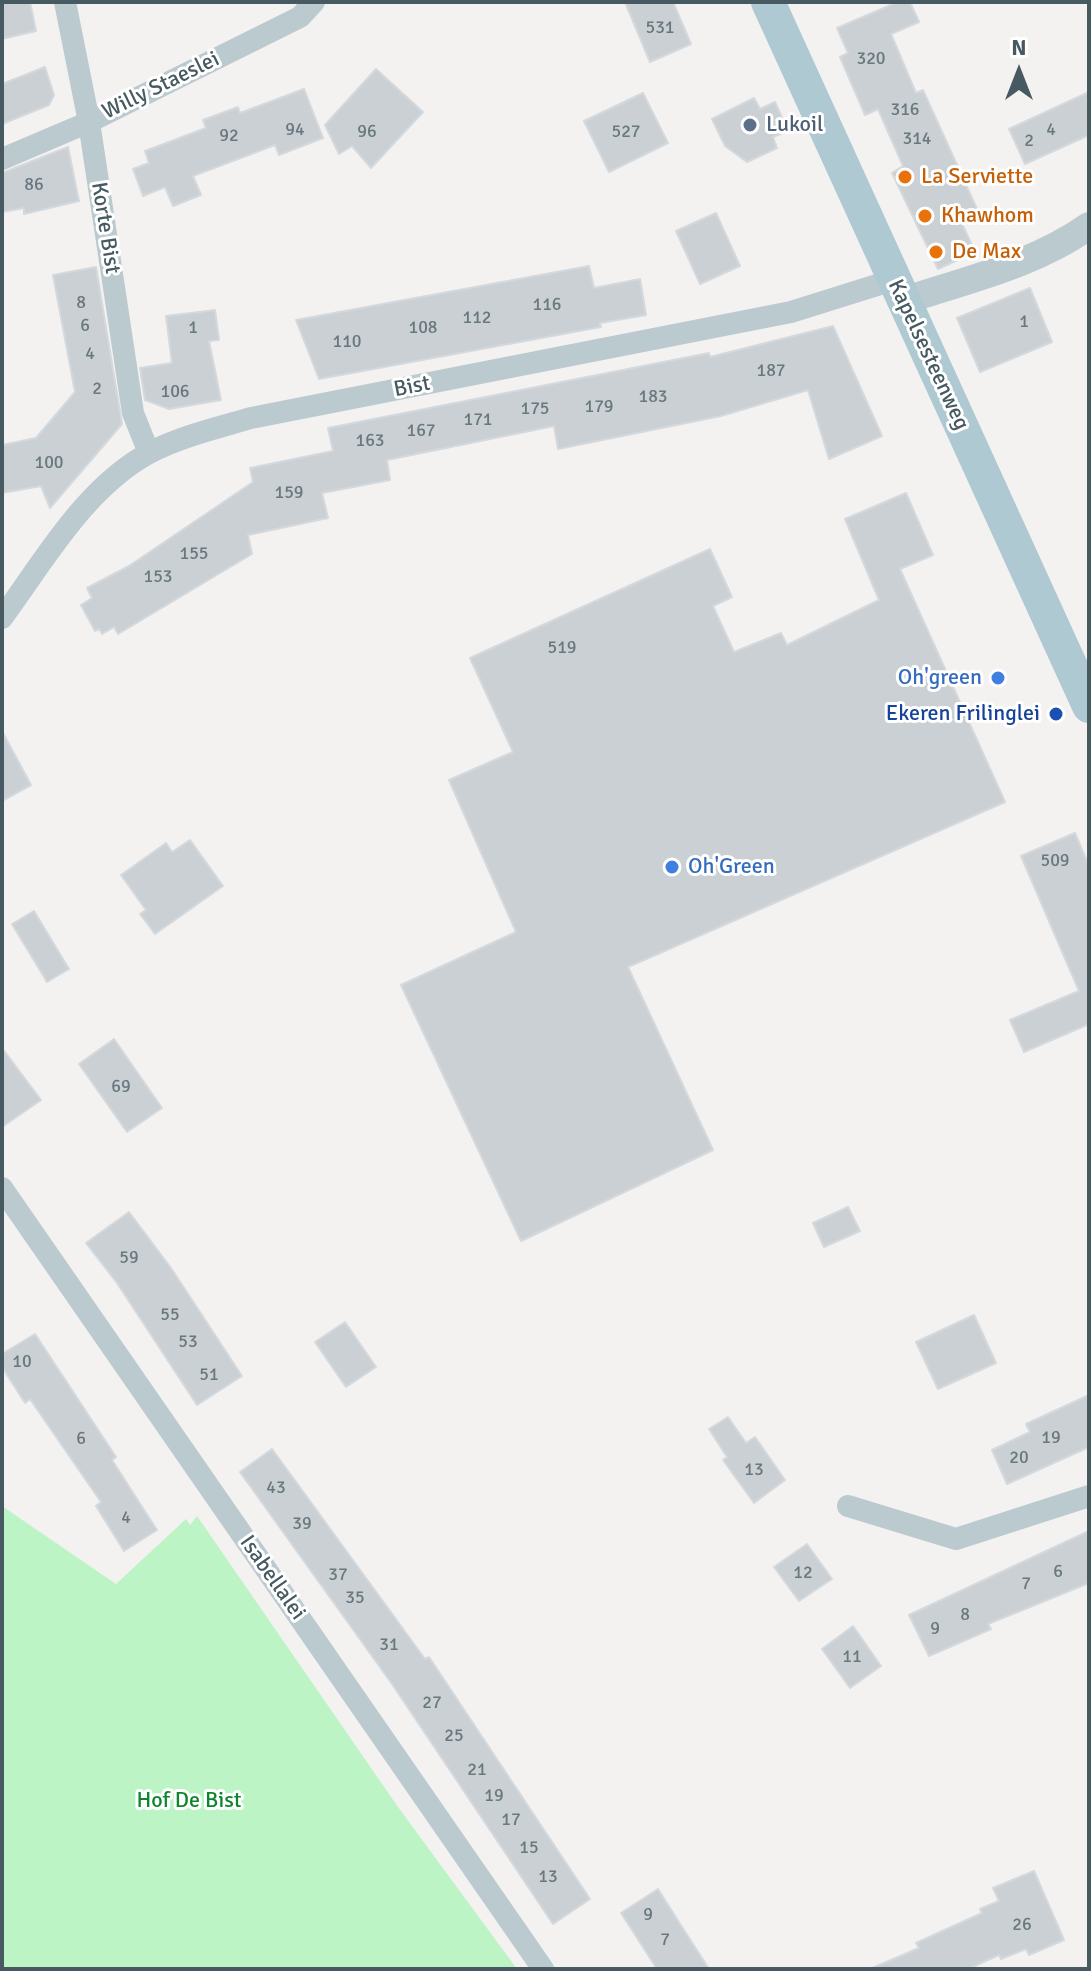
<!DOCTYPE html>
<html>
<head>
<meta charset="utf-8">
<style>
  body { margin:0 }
  #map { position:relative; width:1091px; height:1971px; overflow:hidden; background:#f4f1f1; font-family:Signika,sans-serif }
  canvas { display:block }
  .frame { position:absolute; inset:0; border:4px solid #475a61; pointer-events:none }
  .north { position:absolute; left:979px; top:32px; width:80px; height:80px; -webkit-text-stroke:6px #fff; paint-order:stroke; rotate:0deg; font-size:22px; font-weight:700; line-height:32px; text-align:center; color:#475a61 }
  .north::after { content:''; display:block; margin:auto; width:28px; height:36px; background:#475a61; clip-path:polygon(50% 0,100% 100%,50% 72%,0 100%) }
</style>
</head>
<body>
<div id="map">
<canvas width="1091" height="1971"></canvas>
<div class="frame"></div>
<div class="north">N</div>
</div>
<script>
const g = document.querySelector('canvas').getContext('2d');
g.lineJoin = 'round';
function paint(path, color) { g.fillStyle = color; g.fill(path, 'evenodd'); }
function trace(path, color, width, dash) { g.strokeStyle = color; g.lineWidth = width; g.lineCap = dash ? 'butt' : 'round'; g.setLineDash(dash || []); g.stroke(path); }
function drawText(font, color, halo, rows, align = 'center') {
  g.font = font + ' Signika,sans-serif'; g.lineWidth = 6; g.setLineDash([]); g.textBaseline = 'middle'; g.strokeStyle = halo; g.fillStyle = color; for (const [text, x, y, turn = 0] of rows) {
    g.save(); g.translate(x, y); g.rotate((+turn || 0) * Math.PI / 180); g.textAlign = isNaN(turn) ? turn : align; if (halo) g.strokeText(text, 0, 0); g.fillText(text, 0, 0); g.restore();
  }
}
paint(new Path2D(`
  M2,1506L116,1584L186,1519L190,1525L197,1516L398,1807L517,1969H2Z`), '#bcf4c5');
const building = new Path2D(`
  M2,2H30L36,31L2,39Z
  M625,2H673L691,44L650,62Z
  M898,2H910L919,22L891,34L916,93L923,90L977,209L959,217L975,252L938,269L892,173L903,166L878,109L865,115L840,57L848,53L837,28Z
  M45,67L54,95L49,105L2,124V84Z
  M376,69L423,112L371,168L352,146L339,154L325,125Z
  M304,89L323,138L279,155L275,145L193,176L201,195L173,206L165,187L143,196L133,169L149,163L145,151L206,128L203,120L238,107L240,113Z
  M1089,92V135L1025,164L1009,129Z
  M643,93L668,143L609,172L584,121Z
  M754,98L760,109L775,102L788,131L773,137L777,148L747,162L725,146L712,119Z
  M68,147L79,201L24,214V208L2,212V173Z
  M716,213L740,266L700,284L676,231Z
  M589,266L594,288L640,279L646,315L600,323L601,327L319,379L296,320Z
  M96,267L122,424L50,508L41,486L2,493V445L36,438L75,392L53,275Z
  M1030,288L1052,342L980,372L957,318Z
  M215,310L219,340L209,341L221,400L169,409L145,400L140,368L172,363L166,316Z
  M833,326L882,436L829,459L808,390L721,416L558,449L554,426L387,460L390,480L322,493L328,518L248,535L252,554L118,634L114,627L102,634L99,629L95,631L81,605L92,598L87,588L129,566L253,482L250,468L333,451L328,428L709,353L710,357Z
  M906,493L933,555L900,569L1005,802L628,967L713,1150L521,1241L401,985L516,932L449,780L513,752L470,658L710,549L732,597L713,606L734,652L781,633L787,645L879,600L845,519Z
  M2,731L31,785L2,801Z
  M1075,833L1089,866V1024L1024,1052L1010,1020L1079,991L1021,856Z
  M190,840L223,886L155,934L140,914L146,910L121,875L166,843L172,852Z
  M34,911L69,969L47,982L12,924Z
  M114,1039L162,1108L127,1132L79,1064Z
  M2,1048L41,1100L2,1127Z
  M848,1207L860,1231L824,1247L813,1223Z
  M129,1212L171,1268L242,1376L197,1405L117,1283L86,1243Z
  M974,1315L996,1363L938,1389L916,1342Z
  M345,1322L376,1367L346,1387L315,1342Z
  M35,1334L116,1457L112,1460L157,1530L124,1551L96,1506L101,1502L30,1399L25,1403L2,1367V1354Z
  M1089,1395V1447L1007,1484L992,1450L1030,1432L1026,1424Z
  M728,1417L746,1443L755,1437L785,1480L754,1503L723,1460L727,1457L709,1429Z
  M272,1449L425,1659L429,1657L590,1899L553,1924L392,1684L240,1472Z
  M1089,1531V1583L988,1624L991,1629L929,1656L909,1615Z
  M807,1544L832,1579L799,1601L774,1567Z
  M853,1626L881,1666L850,1688L822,1649Z
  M1034,1871L1064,1940L1029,1955L1026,1949L1001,1959L999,1955L968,1969H870L919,1948L916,1943L982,1913L980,1909L999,1901L993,1888Z
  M658,1889L675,1916L709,1969H657L621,1913Z`);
paint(building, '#cbd0d4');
trace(building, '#d4d9dd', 2);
trace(new Path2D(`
  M65,2L89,122L133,413L149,453
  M2,159L89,122L300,17L314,2
  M2,618C44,561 86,486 151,452C182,436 217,428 251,418L791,312L893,280
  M2,1188L543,1969
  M848,1506L956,1539L1089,1496`), '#bbcacf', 22);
trace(new Path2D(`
  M903,301C966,280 1034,265 1089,226`), '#bbcacf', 28);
trace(new Path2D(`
  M768,2L1089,706`), '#aec9d2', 34);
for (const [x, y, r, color] of [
  [750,125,8,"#5c6f8a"],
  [905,177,8,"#e8710a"],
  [925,216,8,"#e8710a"],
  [936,252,8,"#e8710a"],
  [998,678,8,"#3f7fe0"],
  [1056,714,8,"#1a4fb4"],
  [672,867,8,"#3f7fe0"]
]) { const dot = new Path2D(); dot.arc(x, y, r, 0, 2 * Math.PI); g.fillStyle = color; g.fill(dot); trace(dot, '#fff', 3); }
drawText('18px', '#68787e', null, [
  ["531",660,28],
  ["320",871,59],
  ["316",905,110],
  ["94",295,130],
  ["4",1051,130],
  ["96",367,132],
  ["527",626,132],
  ["92",229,136],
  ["314",917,139],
  ["2",1029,141],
  ["86",34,185],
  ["8",81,303],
  ["116",547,305],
  ["112",477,318],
  ["1",1024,322],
  ["6",85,326],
  ["1",193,328],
  ["108",423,328],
  ["110",347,342],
  ["4",90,354],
  ["187",771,371],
  ["2",97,389],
  ["106",175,392],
  ["183",653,397],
  ["179",599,407],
  ["175",535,409],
  ["171",478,420],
  ["167",421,431],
  ["163",370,441],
  ["100",49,463],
  ["159",289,493],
  ["155",194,554],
  ["153",158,577],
  ["519",562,648],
  ["509",1055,861],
  ["69",121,1087],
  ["59",129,1258],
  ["55",170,1315],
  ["53",188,1342],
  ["10",22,1362],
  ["51",209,1375],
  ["19",1051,1438],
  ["6",81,1439],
  ["20",1019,1458],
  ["13",754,1470],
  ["43",276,1488],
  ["4",126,1518],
  ["39",302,1524],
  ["6",1058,1572],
  ["12",803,1573],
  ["37",338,1575],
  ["7",1026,1584],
  ["35",355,1598],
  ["8",965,1615],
  ["9",935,1629],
  ["31",389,1645],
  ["11",852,1657],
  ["27",432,1703],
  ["25",454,1736],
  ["21",477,1770],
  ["19",494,1796],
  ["17",511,1820],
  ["15",529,1848],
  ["13",548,1877],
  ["9",648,1915],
  ["26",1022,1925],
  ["7",665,1940]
]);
drawText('22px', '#475a61', '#fff', [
  ["Willy Staeslei",161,86,-26],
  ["Korte Bist",105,228,81],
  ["Kapelsesteenweg",928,355,65],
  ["Bist",412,387,-11],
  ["Isabellalei",272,1578,55]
]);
drawText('22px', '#4e5e75', '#fff', [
  ["Lukoil",766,125]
], 'left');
drawText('22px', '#c56008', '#fff', [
  ["La Serviette",921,177],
  ["Khawhom",941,216],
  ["De Max",952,252]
], 'left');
drawText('22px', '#366cbe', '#fff', [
  ["Oh'green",982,678],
  ["Oh'Green",688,867,"left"]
], 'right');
drawText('22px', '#164399', '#fff', [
  ["Ekeren Frilinglei",1040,714]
], 'right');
drawText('22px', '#0e862e', '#fff', [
  ["Hof De Bist",189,1801]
]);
</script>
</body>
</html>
